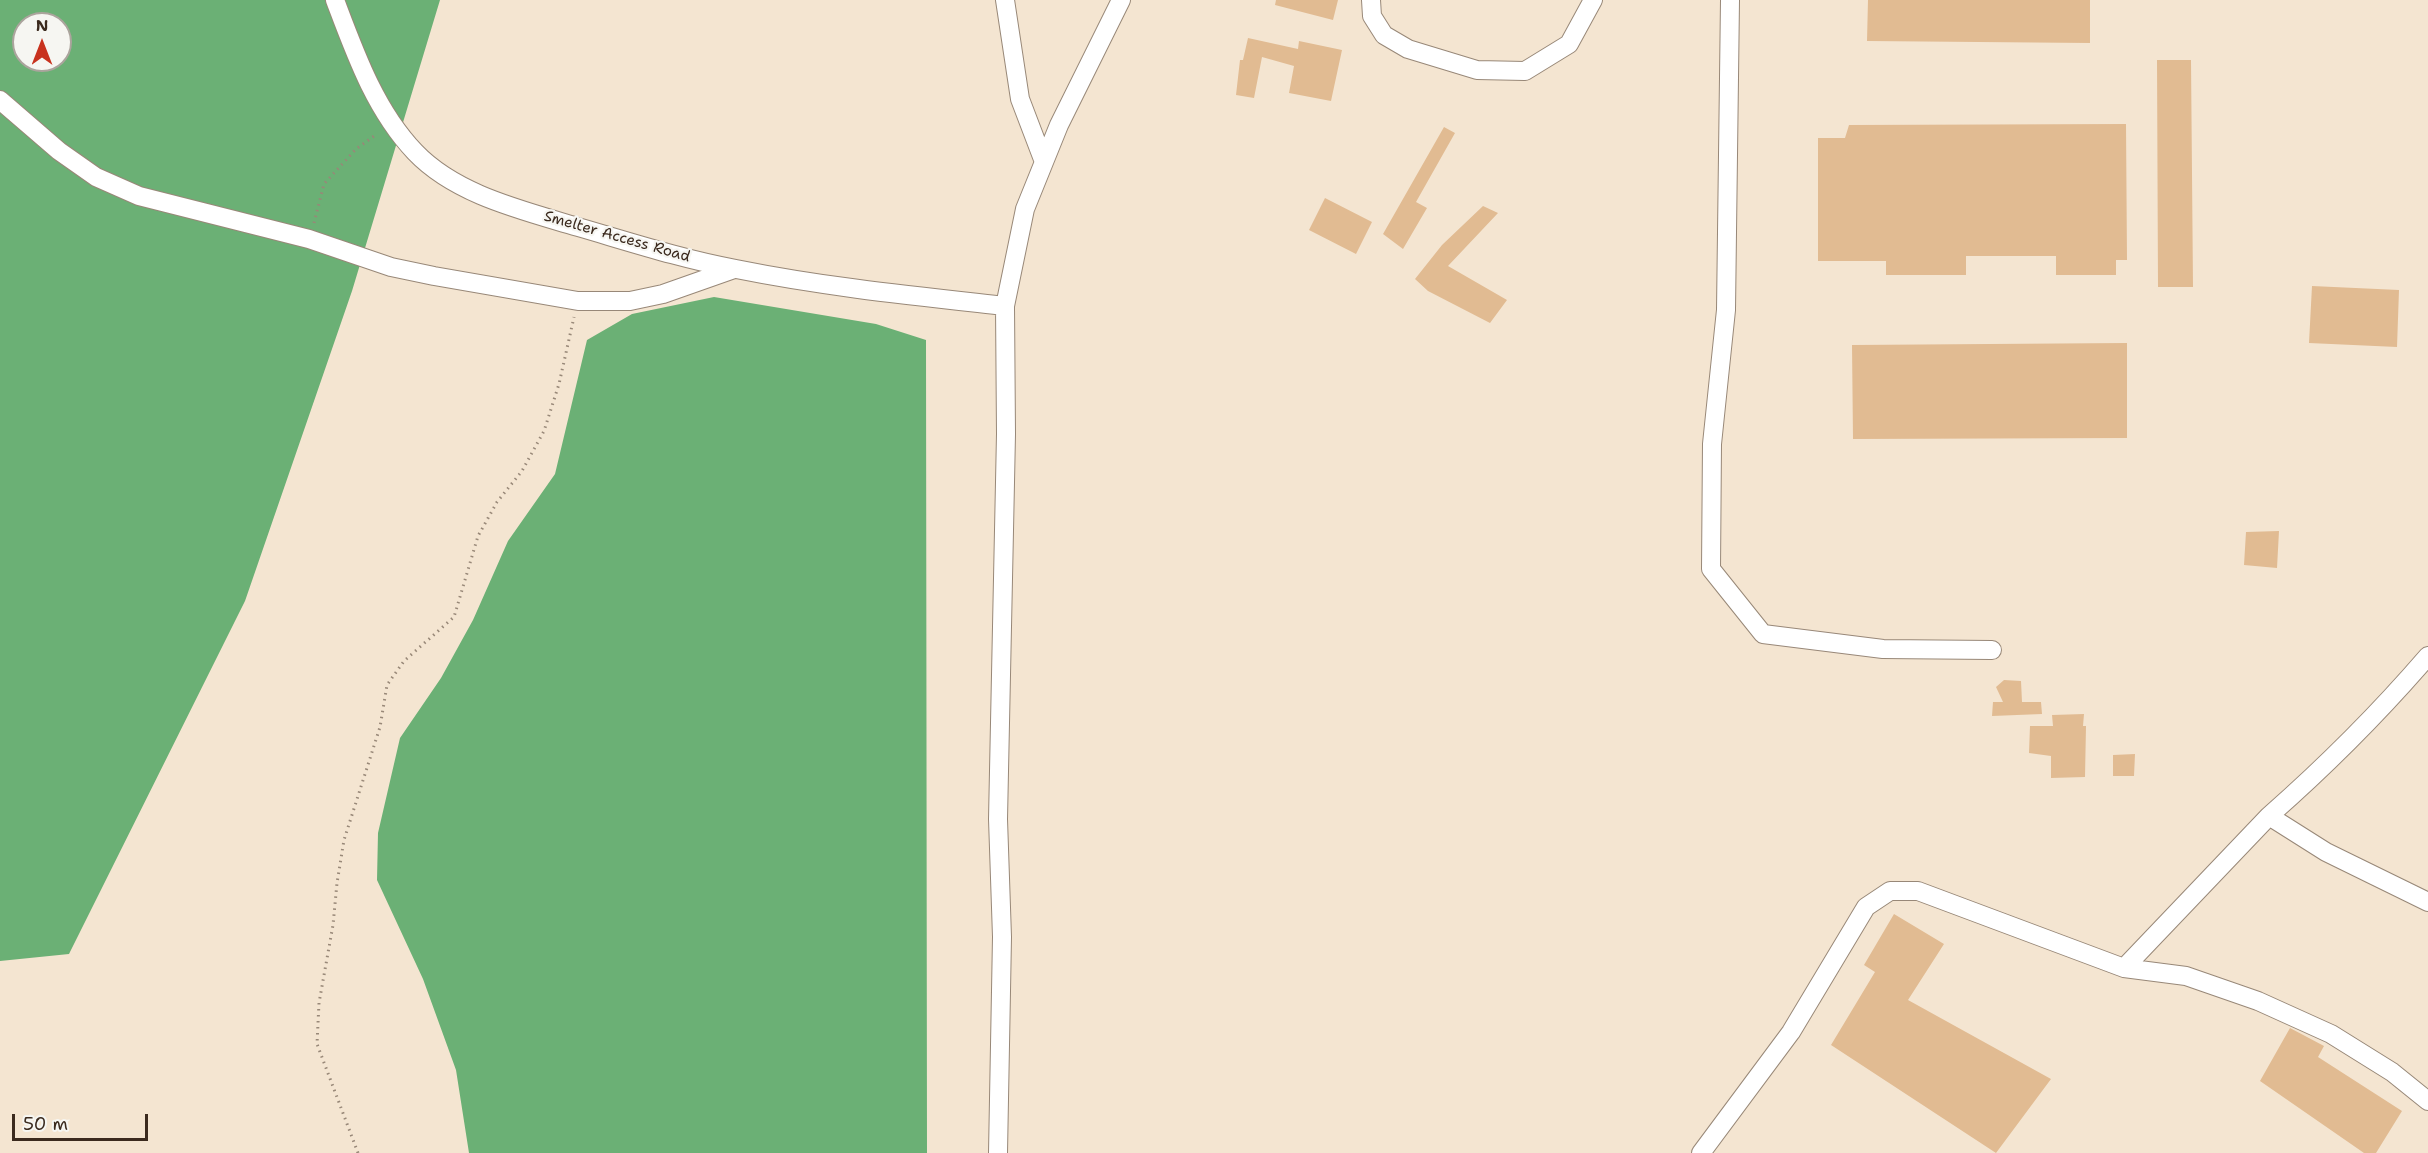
<!DOCTYPE html>
<html>
<head>
<meta charset="utf-8">
<style>
  body { margin:0 }
  #map { position:relative; width:2428px; height:1153px; overflow:hidden; background:#f4e5d1; font-family:"Shantell Sans",sans-serif }
  canvas { display:block }
  .north { position:absolute; left:12px; top:12px; width:60px; height:60px; box-sizing:border-box; background:#f6f6f2; border:2px solid #aba49d; border-radius:50%; rotate:0deg; font-size:16px; font-weight:700; line-height:24px; text-align:center; color:#3b2a1e }
  .north::after { content:''; display:block; margin:auto; width:21px; height:27px; background:#c8321e; clip-path:polygon(50% 0,100% 100%,50% 72%,0 100%) }
  .scale { position:absolute; left:12px; top:1114px; width:136px; height:27px; box-sizing:border-box; border:3px solid #3b2a1e; border-top:0; padding-left:8px; font-size:18px; line-height:21px; white-space:nowrap; color:#3b2a1e; -webkit-text-stroke:4px #f6f6f2; paint-order:stroke }
</style>
</head>
<body>
<div id="map">
<canvas width="2428" height="1153"></canvas>
<div class="north">N</div>
<div class="scale">50 m</div>
</div>
<script>
const g = document.querySelector('canvas').getContext('2d');
g.lineJoin = 'round';
function paint(path, color) { g.fillStyle = color; g.fill(path, 'evenodd'); }
function trace(path, color, width, dash) { g.strokeStyle = color; g.lineWidth = width; g.lineCap = dash ? 'butt' : 'round'; g.setLineDash(dash || []); g.stroke(path); }
function drawText(font, color, halo, rows, align = 'center') {
  g.font = font + ' "Shantell Sans",sans-serif'; g.lineWidth = 4.5; g.setLineDash([]); g.textBaseline = 'middle'; g.strokeStyle = halo; g.fillStyle = color; for (const [text, x, y, turn = 0] of rows) {
    g.save(); g.translate(x, y); g.rotate((+turn || 0) * Math.PI / 180); g.textAlign = isNaN(turn) ? turn : align; if (halo) g.strokeText(text, 0, 0); g.fillText(text, 0, 0); g.restore();
  }
}
paint(new Path2D(`
  M0,0H440L352,291L245,601L69,954L0,961ZM24,24H60V60H24Z
  M714,297L876,324L926,340L927,1153H469L456,1070L423,979L377,880L378,833L400,738L441,678L473,620L508,541L555,474L587,340L632,314Z`), '#6bb075');
paint(new Path2D(`
  M1276,0H1338L1333,20L1275,5Z
  M1868,0H2090V43L1867,41Z
  M1248,38L1298,49L1299,41L1342,50L1331,101L1289,93L1294,66L1262,57L1254,98L1236,95L1240,60H1243Z
  M2157,60H2191L2193,287H2158Z
  M2126,124L2127,260H2116V275H2056V256H1966V275H1886V261H1818V138H1845L1849,125Z
  M1444,127L1455,133L1416,202L1427,208L1403,249L1383,234Z
  M1325,198L1372,222L1356,254L1309,230Z
  M1483,206L1498,213L1448,266L1507,300L1490,323L1428,291L1415,279L1442,245Z
  M2312,286L2399,290L2397,347L2309,343Z
  M2127,343V438L1853,439L1852,345Z
  M2279,531L2277,568L2244,565L2246,532Z
  M2004,680L2021,681L2022,702H2041L2042,714L1992,716L1993,702H2003L1996,687Z
  M2084,714L2083,726H2086L2085,777L2051,778V756L2029,753L2030,726H2053L2052,715Z
  M2135,754L2134,776H2113V755Z
  M1894,914L1944,944L1908,1000L2051,1079L1996,1153L1831,1045L1875,972L1864,965Z
  M2290,1028L2324,1046L2318,1057L2402,1111L2376,1153H2364L2260,1081Z`), '#e1bb92');
const minor = new Path2D(`
  M335,0C355,53 375,110 415,152C456,195 522,210 578,227C630,242 682,259 736,269C825,287 915,296 1005,306
  M1005,0L1020,99L1044,162
  M1371,0L1372,16L1384,35L1408,49L1477,70L1525,71L1569,44L1593,0
  M1730,0L1726,310L1712,444L1711,569L1763,634L1883,649L1992,650
  M0,100L59,151L96,177L139,196L309,239L391,267L434,276L578,301H630L663,294L734,269
  M2269,816C2327,765 2378,714 2428,656
  M2428,902L2326,852L2269,816L2124,968L2186,976L2258,1001L2331,1034L2392,1072L2428,1101
  M998,1153L1002,937L998,819L1006,434L1005,306L1025,209L1059,125L1121,0
  M1701,1153L1791,1032L1866,907L1890,891H1918L2124,968`);
trace(minor, '#988878', 20);
trace(new Path2D(`
  M314,223L324,184L356,149L377,134
  M358,1153L317,1044L319,1003L333,925L337,883L344,840L380,727L387,685L404,661L454,617L478,536L497,502L522,471L544,431L559,384L574,317`), '#988878', 3, [1.5, 4.5]);
trace(minor, '#fff', 18);
drawText('15px', '#3b2a1e', '#f6f6f2', [
  ["Smelter Access Road",617,237,16]
]);
</script>
</body>
</html>
